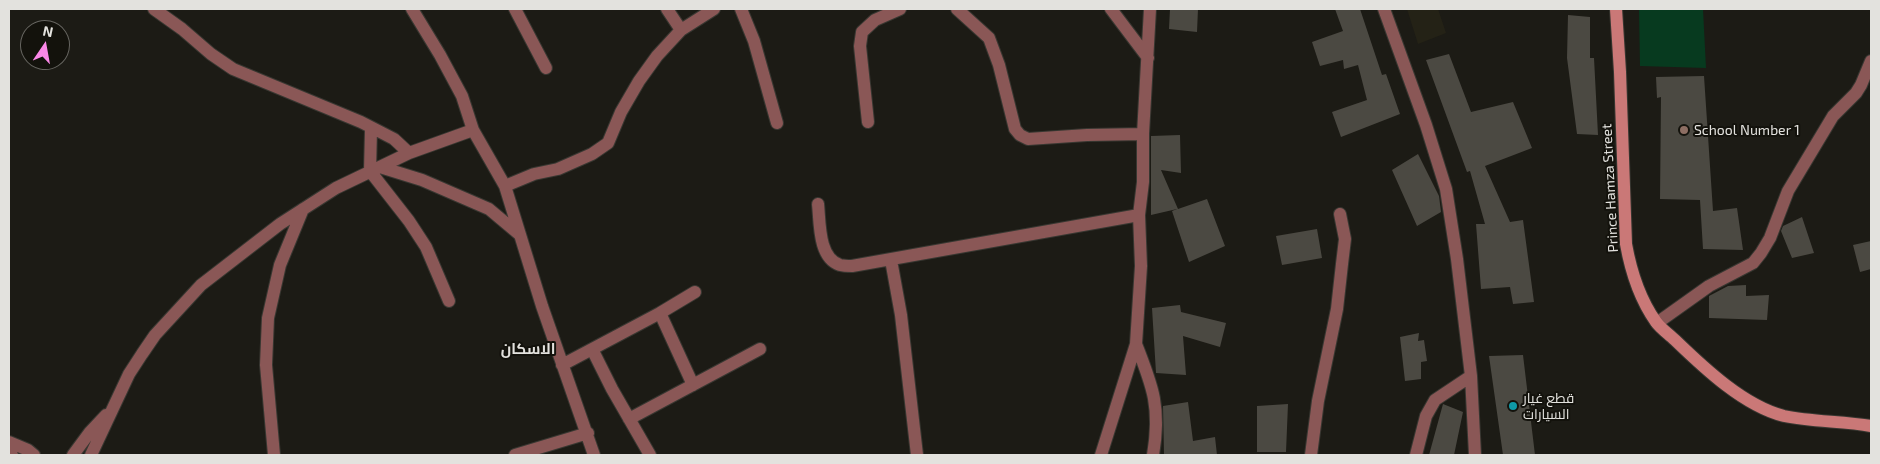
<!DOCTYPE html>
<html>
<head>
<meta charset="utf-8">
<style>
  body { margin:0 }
  #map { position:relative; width:1880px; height:464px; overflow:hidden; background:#1c1b15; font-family:"Exo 2",sans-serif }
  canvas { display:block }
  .frame { position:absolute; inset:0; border:10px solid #e3e2de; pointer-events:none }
  .north { position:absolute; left:20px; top:20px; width:50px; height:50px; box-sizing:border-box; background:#13120c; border:1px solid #666560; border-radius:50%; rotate:12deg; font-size:14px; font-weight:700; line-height:20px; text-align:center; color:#e3e2de }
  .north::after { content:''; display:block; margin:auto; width:18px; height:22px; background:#fa87e7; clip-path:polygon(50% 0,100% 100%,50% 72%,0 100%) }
</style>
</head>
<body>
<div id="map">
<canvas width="1880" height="464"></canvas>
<div class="frame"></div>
<div class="north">N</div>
</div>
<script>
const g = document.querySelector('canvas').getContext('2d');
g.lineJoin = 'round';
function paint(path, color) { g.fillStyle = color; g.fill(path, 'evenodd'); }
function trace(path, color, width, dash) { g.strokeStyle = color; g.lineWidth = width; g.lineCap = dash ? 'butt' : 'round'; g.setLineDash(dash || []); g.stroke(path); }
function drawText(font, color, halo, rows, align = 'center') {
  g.font = font + ' "Exo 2",Cairo,sans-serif'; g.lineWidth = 4; g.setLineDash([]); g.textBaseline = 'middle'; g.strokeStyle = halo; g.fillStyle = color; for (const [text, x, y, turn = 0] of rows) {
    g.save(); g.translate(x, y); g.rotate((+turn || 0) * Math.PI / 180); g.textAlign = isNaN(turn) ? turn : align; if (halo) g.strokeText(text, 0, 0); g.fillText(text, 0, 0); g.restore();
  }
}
paint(new Path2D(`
  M1407,9H1438L1446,33L1418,44Z`), '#242216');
paint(new Path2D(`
  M1639,9H1703L1706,68L1640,66Z`), '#073a1f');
paint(new Path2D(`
  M1170,9H1198L1197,32L1169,29Z
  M1335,9H1360L1382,75L1386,74L1400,114L1341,137L1332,112L1367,100L1358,65L1344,69L1343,60L1320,66L1312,42L1343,31Z
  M1568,15L1590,17V58H1594L1598,135L1577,134L1567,58Z
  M1449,54L1471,112L1513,102L1532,148L1485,166L1510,222L1523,220L1534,302L1513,304L1510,287L1481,289L1476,224H1485L1470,171L1467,172L1426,60Z
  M1704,76L1713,211L1737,208L1743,250L1703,249L1700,200L1660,199L1661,97L1657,98L1656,77Z
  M1180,135L1181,173L1161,170L1178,209L1207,199L1225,246L1189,262L1172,211L1177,209L1151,215V136Z
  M1418,154L1439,196L1441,212L1417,226L1392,170Z
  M1802,217L1814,253L1792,258L1781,231L1783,226Z
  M1317,229L1322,258L1282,265L1276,236Z
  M1871,241V269L1860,272L1853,245Z
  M1746,285V296L1769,295L1767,320L1709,318V296L1728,286Z
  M1180,305L1181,312L1226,323L1220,347L1183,336L1186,375L1156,373L1152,308Z
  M1419,333L1418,341L1424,340L1427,361L1421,362V379L1405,381L1400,337Z
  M1523,355L1535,455H1503L1489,356Z
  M1188,402L1193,441L1215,437L1217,455H1164L1163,406Z
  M1288,404L1286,452H1257V406Z
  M1443,404L1463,412L1454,455H1429Z`), '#4b4942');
const minor = new Path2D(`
  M154,9L182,29L211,54L233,69L361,122L394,139L409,153
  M412,9L440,55L462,96L473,130L505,186L542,306L594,455
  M515,9L546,68
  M667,9L681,30
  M741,9L754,41L777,123
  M957,9L989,38L999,65L1015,129L1020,135L1028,139L1087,135L1143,134
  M1111,9L1148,58
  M1384,9L1426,125L1446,189L1457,259L1471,376L1475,455
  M868,122L860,46L862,32L875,20L900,9
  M371,129L370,171L409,221L426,247L449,301
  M380,167L422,180L489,209L520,235
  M505,186L534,174L558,169L592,154L608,143L621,112L639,81L657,56L681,30L714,9
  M818,204C820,222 818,258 840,265C844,266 849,266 852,266L1139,215
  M891,260L901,315L917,455
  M660,313L693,385
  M1657,323L1709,286L1753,263L1761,253L1770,238L1788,191L1833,116L1856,93L1861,85L1871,61
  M1136,344C1153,387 1161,408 1153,455
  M592,349L612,389L650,455
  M562,365L660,313L695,292
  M629,419L760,349
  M9,442L28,450L34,455
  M9,453L12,455
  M73,455L90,432L106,415
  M91,455L129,374L142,354L155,335L201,285L280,224L336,188L409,153L473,130
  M274,455L266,365L268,318L280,265L303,209
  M515,455L588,433
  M1101,455L1136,344L1141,266L1139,215L1143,182V134L1150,9
  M1311,455L1318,401L1337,309L1342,264L1345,239L1340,214
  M1416,455L1426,416L1435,400L1471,376`);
const secondary = new Path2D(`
  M1616,9L1620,72L1626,244C1631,272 1639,298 1656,322C1661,329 1669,334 1675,340C1704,368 1744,406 1784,416C1812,422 1843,421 1871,426`);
trace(minor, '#383731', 14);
trace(secondary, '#383731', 14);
trace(minor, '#8a5756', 12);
trace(secondary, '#ca7877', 12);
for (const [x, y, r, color] of [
  [1684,130,5,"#8d6e63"],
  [1513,406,5,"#0f9aa8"]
]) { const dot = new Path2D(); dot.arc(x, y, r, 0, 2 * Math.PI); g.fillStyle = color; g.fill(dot); trace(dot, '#13120c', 2); }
drawText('14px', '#e3e2de', '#13120c', [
  ["School Number 1",1694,130],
  ["قطع غيار",1523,398],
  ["السيارات",1523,414]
], 'left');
drawText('14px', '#e3e2de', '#13120c', [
  ["Prince Hamza Street",1610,188,-93]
]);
drawText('bold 15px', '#e3e2de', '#13120c', [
  ["الاسكان",528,349]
]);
</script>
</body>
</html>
